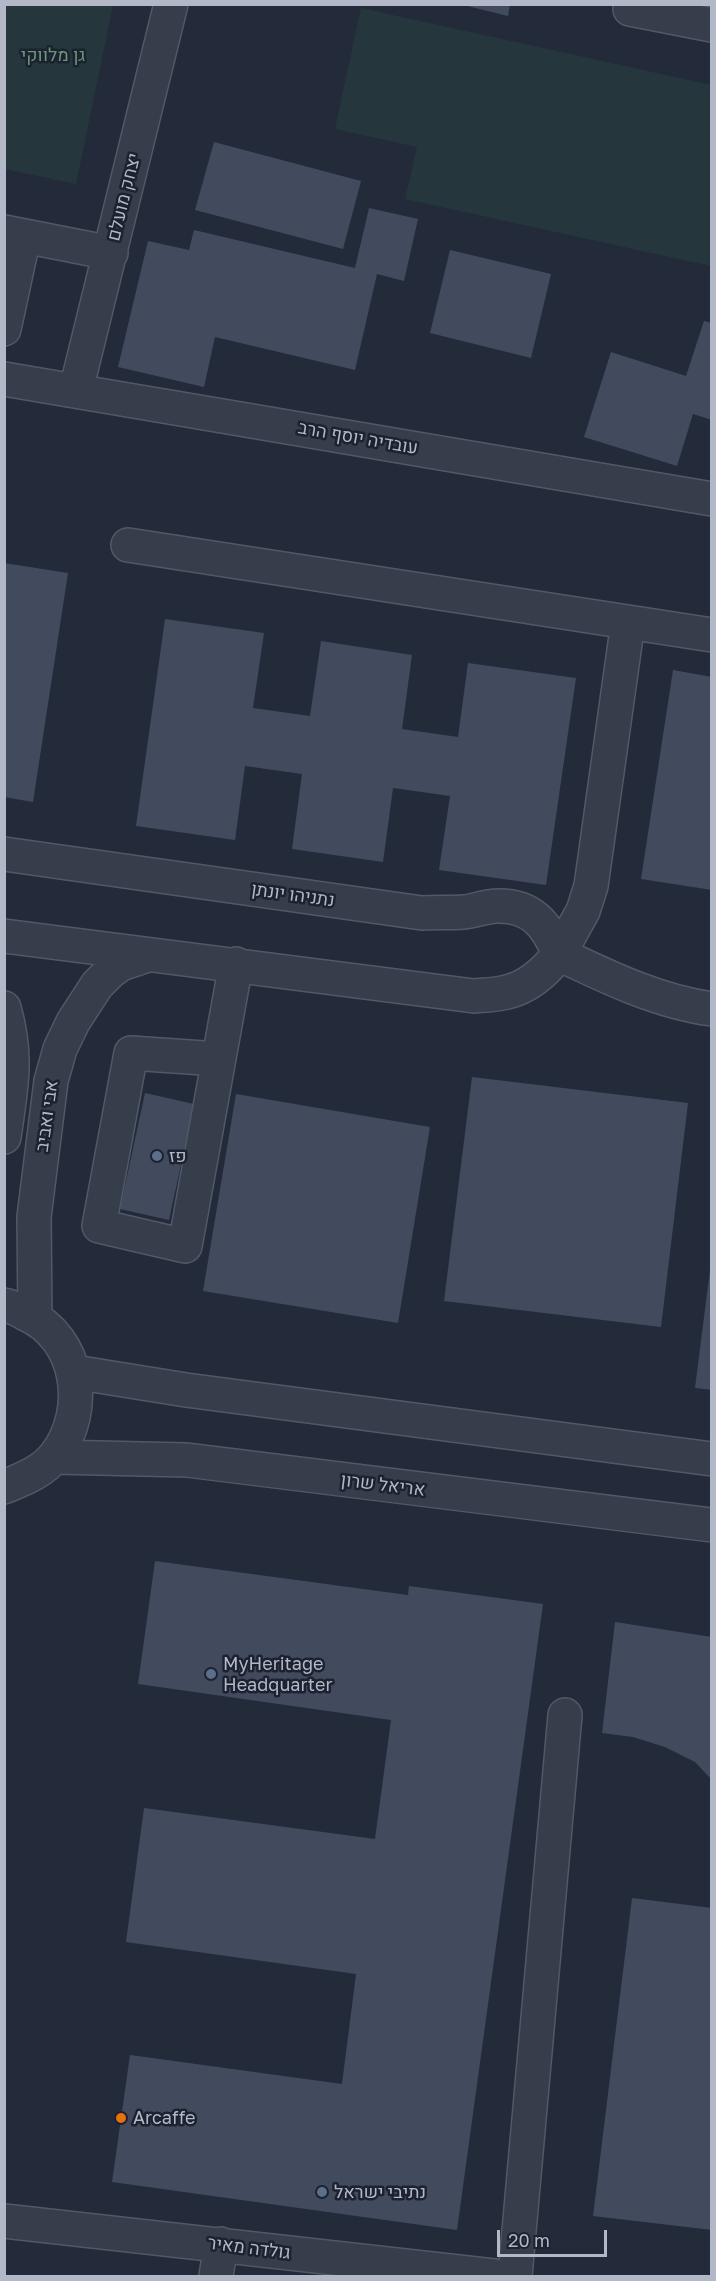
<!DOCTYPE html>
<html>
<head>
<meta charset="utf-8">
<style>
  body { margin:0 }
  #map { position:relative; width:716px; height:2281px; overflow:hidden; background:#232b3b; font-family:"Golos Text",sans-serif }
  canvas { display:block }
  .frame { position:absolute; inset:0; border:6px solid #b2b8c7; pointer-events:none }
  .scale { position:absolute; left:497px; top:2230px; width:110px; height:27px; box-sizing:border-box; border:3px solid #b2b8c7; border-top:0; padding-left:8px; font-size:18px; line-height:21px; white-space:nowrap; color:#b2b8c7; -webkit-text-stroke:4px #1c2230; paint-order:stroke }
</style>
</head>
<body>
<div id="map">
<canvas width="716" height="2281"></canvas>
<div class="frame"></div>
<div class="scale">20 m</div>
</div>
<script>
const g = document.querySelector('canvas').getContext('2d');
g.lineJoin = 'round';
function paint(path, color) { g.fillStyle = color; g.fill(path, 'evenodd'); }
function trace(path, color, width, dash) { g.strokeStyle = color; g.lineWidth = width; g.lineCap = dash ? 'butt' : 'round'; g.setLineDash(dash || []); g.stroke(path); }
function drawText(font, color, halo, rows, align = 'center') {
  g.font = font + ' "Golos Text",Heebo,sans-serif'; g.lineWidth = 5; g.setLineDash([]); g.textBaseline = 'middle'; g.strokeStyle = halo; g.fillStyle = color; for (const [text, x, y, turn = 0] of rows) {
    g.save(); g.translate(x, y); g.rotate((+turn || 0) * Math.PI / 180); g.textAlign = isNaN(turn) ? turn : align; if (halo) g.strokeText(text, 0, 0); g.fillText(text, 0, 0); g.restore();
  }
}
paint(new Path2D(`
  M4,5H113L76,184L5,169Z
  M361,8L711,85V266L405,199L417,147L335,129Z`), '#25373c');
paint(new Path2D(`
  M459,4H510L508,16Z
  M214,142L361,181L343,249L195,210Z
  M369,208L418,219L404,281L377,274L355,370L215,337L204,387L118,367L148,241L189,250L194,230L355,268Z
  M450,250L551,274L531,358L430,333Z
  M704,321L712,323V420L693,414L677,466L584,437L611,352L686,376Z
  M4,563L68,573L33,802L4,797Z
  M165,619L264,633L253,708L310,716L321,641L412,655L402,729L458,737L468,663L576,678L546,885L439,870L450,796L393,788L383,862L292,849L302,774L245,766L235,840L136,826Z
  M673,670L712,677V890L641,879Z
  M472,1077L688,1103L661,1327L444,1301Z
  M145,1093L194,1104L169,1220L120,1209Z
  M236,1094L430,1127L398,1323L203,1291Z
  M710,1270H712V1390L695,1388Z
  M155,1561L408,1595L409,1586L543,1604L457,2230L112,2182L130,2055L342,2084L356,1974L126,1942L144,1808L375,1839L391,1720L138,1684Z
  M615,1622L712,1637V1780L695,1762L665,1747L633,1737L602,1733Z
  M632,1898L712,1908V2230L593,2216Z`), '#424a5d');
const minor = new Path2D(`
  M631,4L630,9L712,25
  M4,232L111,253
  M4,329L24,236
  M4,379L712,499
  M76,390L171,4
  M128,545L712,635
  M628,622L591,886L583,911L559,954C607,977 659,1002 712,1009
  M4,854L422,913C436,912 450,913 464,912C475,911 486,906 497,906C532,905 547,925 559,954C546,971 528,987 507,992C496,995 484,995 474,996L4,936
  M4,1008C18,1057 11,1088 4,1137
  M218,1059L131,1053L99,1226L185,1246L236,964
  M4,1305C12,1306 19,1310 26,1314C80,1338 90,1411 55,1456C42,1472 23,1479 4,1487
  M35,1318L34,1217L51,1081L60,1049L73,1022L97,985L110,972L121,964L148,955
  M74,1372L186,1390L712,1459
  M54,1457L187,1460L712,1525
  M4,2221L494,2276
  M216,2276L221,2244
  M515,2276L565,1715`);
trace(minor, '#525866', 36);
trace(minor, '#363d4b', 33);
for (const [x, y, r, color] of [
  [157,1156,6,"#5c6f8a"],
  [211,1674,6,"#5c6f8a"],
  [121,2118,6,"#e8710a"],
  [322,2192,6,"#5c6f8a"]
]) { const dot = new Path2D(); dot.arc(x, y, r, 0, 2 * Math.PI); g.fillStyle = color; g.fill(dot); trace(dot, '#1c2230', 2); }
drawText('18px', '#699878', '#1c2230', [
  ["גן מלווקי",53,55]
]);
drawText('18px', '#b2b8c7', '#1c2230', [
  ["יצחק מועלם",124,197,-76],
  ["עובדיה יוסף הרב",358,438,10],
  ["נתניהו יונתן",293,895,8],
  ["אבי ואביב",47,1116,-82],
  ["אריאל שרון",383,1485,7],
  ["גולדה מאיר",249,2248,7]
]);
drawText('18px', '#b2b8c7', '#1c2230', [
  ["פז",169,1156],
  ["MyHeritage",223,1664],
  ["Headquarter",223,1685],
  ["Arcaffe",133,2118],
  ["נתיבי ישראל",334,2192]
], 'left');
</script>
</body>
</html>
